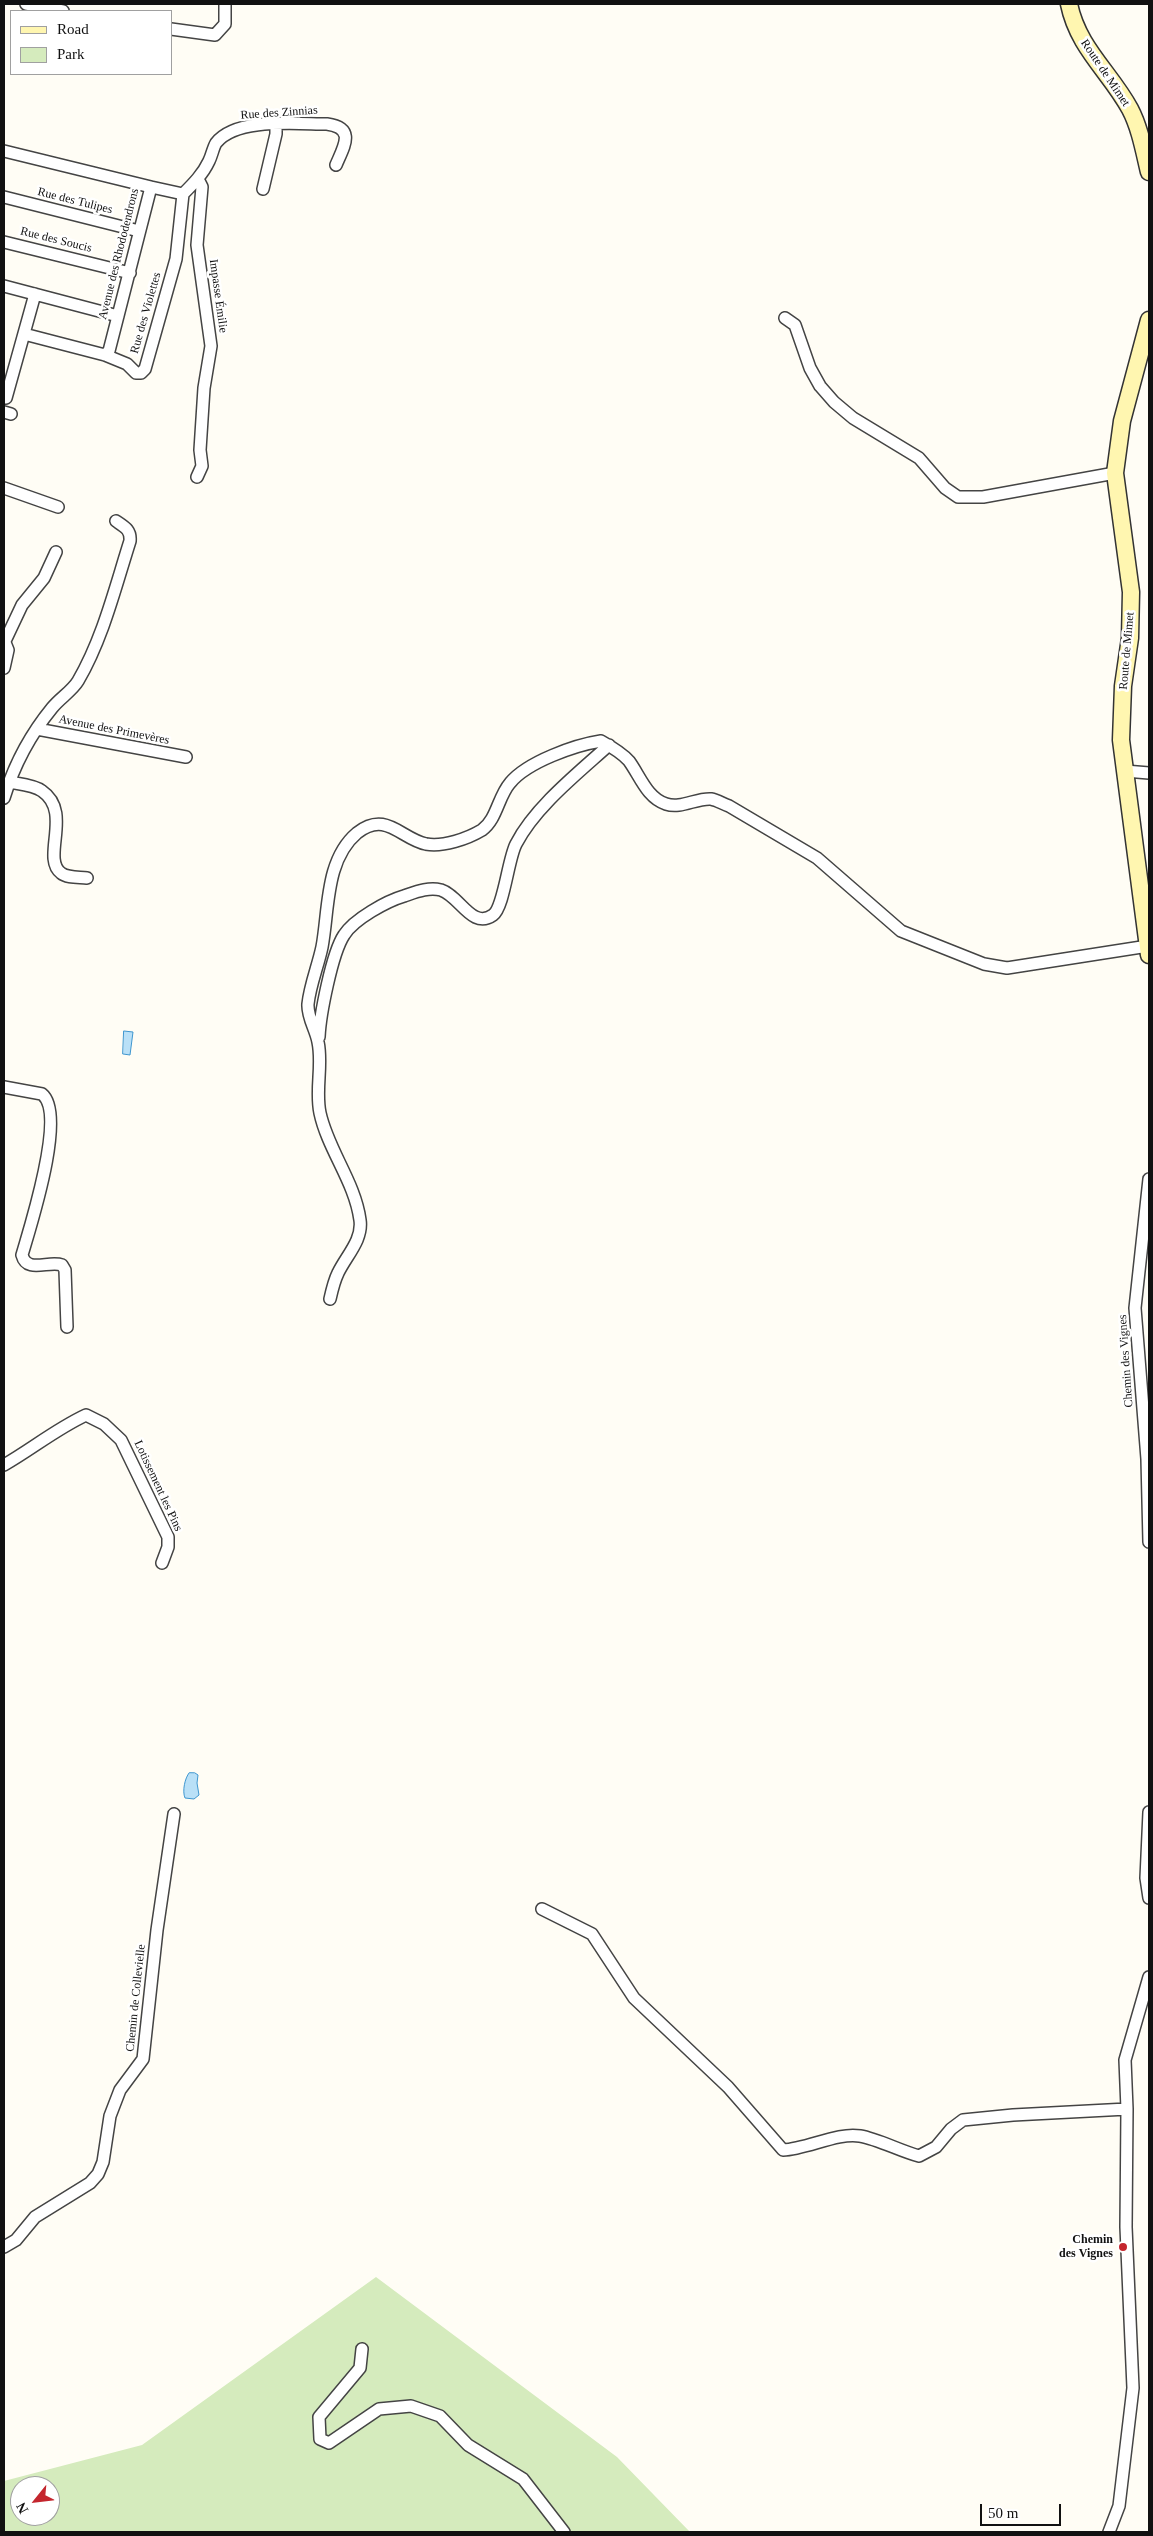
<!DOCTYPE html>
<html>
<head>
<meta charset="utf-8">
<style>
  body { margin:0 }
  #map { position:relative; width:1153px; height:2536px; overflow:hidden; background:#fffdf5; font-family:Georgia,serif }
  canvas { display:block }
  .frame { position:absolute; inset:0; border:5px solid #111; pointer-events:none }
  .legend { position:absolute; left:10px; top:10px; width:162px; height:65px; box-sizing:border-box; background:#fff; border:1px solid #a0a0a0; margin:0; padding:6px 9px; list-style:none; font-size:15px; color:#111 }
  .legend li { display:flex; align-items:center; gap:10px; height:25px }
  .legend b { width:25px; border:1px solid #a0a0a0 }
  .north { position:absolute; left:10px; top:2476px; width:50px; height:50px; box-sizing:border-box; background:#fff; border:1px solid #a0a0a0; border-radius:50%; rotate:241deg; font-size:14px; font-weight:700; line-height:20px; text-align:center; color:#111 }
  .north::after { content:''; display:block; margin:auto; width:18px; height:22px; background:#c4262e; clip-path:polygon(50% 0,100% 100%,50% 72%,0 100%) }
  .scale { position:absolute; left:980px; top:2504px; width:81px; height:22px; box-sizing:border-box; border:2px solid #111; border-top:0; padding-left:6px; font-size:15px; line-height:18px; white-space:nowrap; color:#111; -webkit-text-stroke:4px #fff; paint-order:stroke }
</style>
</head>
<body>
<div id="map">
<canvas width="1153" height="2536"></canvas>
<div class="frame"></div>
<ul class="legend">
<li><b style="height:6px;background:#fff6b0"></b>Road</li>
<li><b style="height:14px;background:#d5ebbd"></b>Park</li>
</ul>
<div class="north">N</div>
<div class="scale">50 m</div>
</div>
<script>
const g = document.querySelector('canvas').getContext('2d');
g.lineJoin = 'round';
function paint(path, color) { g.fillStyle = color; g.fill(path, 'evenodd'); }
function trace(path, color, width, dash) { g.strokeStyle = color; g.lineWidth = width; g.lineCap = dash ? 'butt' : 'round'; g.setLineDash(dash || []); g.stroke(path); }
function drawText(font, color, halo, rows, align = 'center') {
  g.font = font + ' Georgia,serif'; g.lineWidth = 5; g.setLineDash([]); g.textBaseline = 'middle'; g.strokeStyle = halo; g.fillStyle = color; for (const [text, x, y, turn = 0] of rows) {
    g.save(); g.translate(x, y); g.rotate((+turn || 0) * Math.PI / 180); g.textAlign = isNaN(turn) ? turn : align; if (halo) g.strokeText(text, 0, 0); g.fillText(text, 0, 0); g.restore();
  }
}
paint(new Path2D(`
  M376,2277L617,2457L690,2532H4V2481L142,2445ZM20,2486H50V2516H20Z`), '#d5ebbd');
const water = new Path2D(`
  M124,1031L133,1032L130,1055L123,1054Z
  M195,1773L198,1775L197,1783L199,1795L194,1799L185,1798C182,1791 185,1778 189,1773Z`);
paint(water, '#b9e0f7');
trace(water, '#3f96cf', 1);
const minor = new Path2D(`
  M26,4L63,11
  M171,29L215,35L225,24V4
  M4,151L151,187L109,351L105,355
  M151,187L183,194C193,184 203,174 209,161C212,155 213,148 216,143C236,117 298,124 327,124C356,128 344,146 336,165
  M263,189L276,134V125
  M4,197L139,231
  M4,242L130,273
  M4,286L118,316
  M785,318L795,325L810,368L820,386L834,402L853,418L919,458L945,488L958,497H983L1115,473
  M24,334L105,355L127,364L136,373H141L145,369L176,259L183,194
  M6,398L35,294
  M4,412L11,414
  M197,477L202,466L200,450L204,388L211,346L197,245L202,187L198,179
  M4,488L58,507
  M4,640L8,650L4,668
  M5,641L22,605L44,578L56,552
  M37,729L186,757
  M1125,771L1149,773
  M9,782C19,784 34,785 42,791C73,812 41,858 61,873C67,878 79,877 87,878
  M4,798C14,765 30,735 52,708C60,698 72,691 78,681C103,638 115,588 130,541C131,530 125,527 116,521
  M319,1037C320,1015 332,953 344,935C354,919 387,901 404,896C416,892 428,887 441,890C460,896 472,930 493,915C504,907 508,859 516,844C535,807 578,773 609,745
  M4,1087L42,1094C67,1114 30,1227 22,1255C27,1274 49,1260 62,1265L65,1270L67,1327
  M1149,1179L1135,1308L1147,1459L1149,1542
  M330,1299C332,1290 334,1281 338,1273C346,1256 363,1240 360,1220C355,1182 328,1150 320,1113C315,1090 323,1065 318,1042C316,1030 307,1017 308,1004C310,985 318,966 322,947C329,910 325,860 357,833C386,810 401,839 426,844C443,847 467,839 482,830C497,819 498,797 510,783C527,762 575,745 601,741C610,746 622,753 629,761C640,776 647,798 666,804C681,809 696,798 711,799C717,800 723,804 729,806L817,858L901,931L984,964L1007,968L1148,946
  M4,1465C32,1449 56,1429 86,1415L104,1424L121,1440L168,1537V1547L162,1563
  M1149,1812L1146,1878L1149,1898
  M542,1909L592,1934L634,1998L728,2087L783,2150C807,2149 838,2132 860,2136C878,2139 900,2151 919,2156L936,2147L951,2129L963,2120L1013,2115L1127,2109
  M4,2247L16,2240L35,2217L90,2183L98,2174L103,2162L110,2116L120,2090L143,2059L157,1930L174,1814
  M362,2349L360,2368L319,2417L320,2439L329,2443L379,2409L411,2406L440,2416L468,2445L523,2479L564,2532
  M1109,2532L1119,2506L1133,2388L1126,2227L1127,2109L1125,2060L1149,1977`);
const secondary = new Path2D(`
  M1069,4C1078,48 1110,72 1130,109C1140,128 1144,151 1149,172
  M1149,320L1122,421L1115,473L1131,592L1130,638L1123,686L1121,740L1149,955`);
trace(minor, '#444', 14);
trace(secondary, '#333', 19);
trace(minor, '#fff', 11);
trace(secondary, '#fff6b0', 16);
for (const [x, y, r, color] of [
  [1123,2247,5,"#c4262e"]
]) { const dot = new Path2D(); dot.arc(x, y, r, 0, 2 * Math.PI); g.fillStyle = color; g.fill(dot); trace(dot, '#fff', 2); }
drawText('12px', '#111', '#fff', [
  ["Route de Mimet",1105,73,56],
  ["Rue des Zinnias",279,113,-4],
  ["Rue des Tulipes",75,201,14],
  ["Rue des Soucis",56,240,14],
  ["Avenue des Rhododendrons",119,254,-76],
  ["Impasse Émilie",218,296,82],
  ["Rue des Violettes",146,313,-74],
  ["Route de Mimet",1127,651,-85],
  ["Avenue des Primevères",114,730,11],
  ["Chemin des Vignes",1126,1361,-94],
  ["Lotissement les Pins",158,1486,65],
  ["Chemin de Collevielle",136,1998,-84]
]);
drawText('bold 12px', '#111', '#fff', [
  ["Chemin",1113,2240],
  ["des Vignes",1113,2254]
], 'right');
</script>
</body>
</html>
